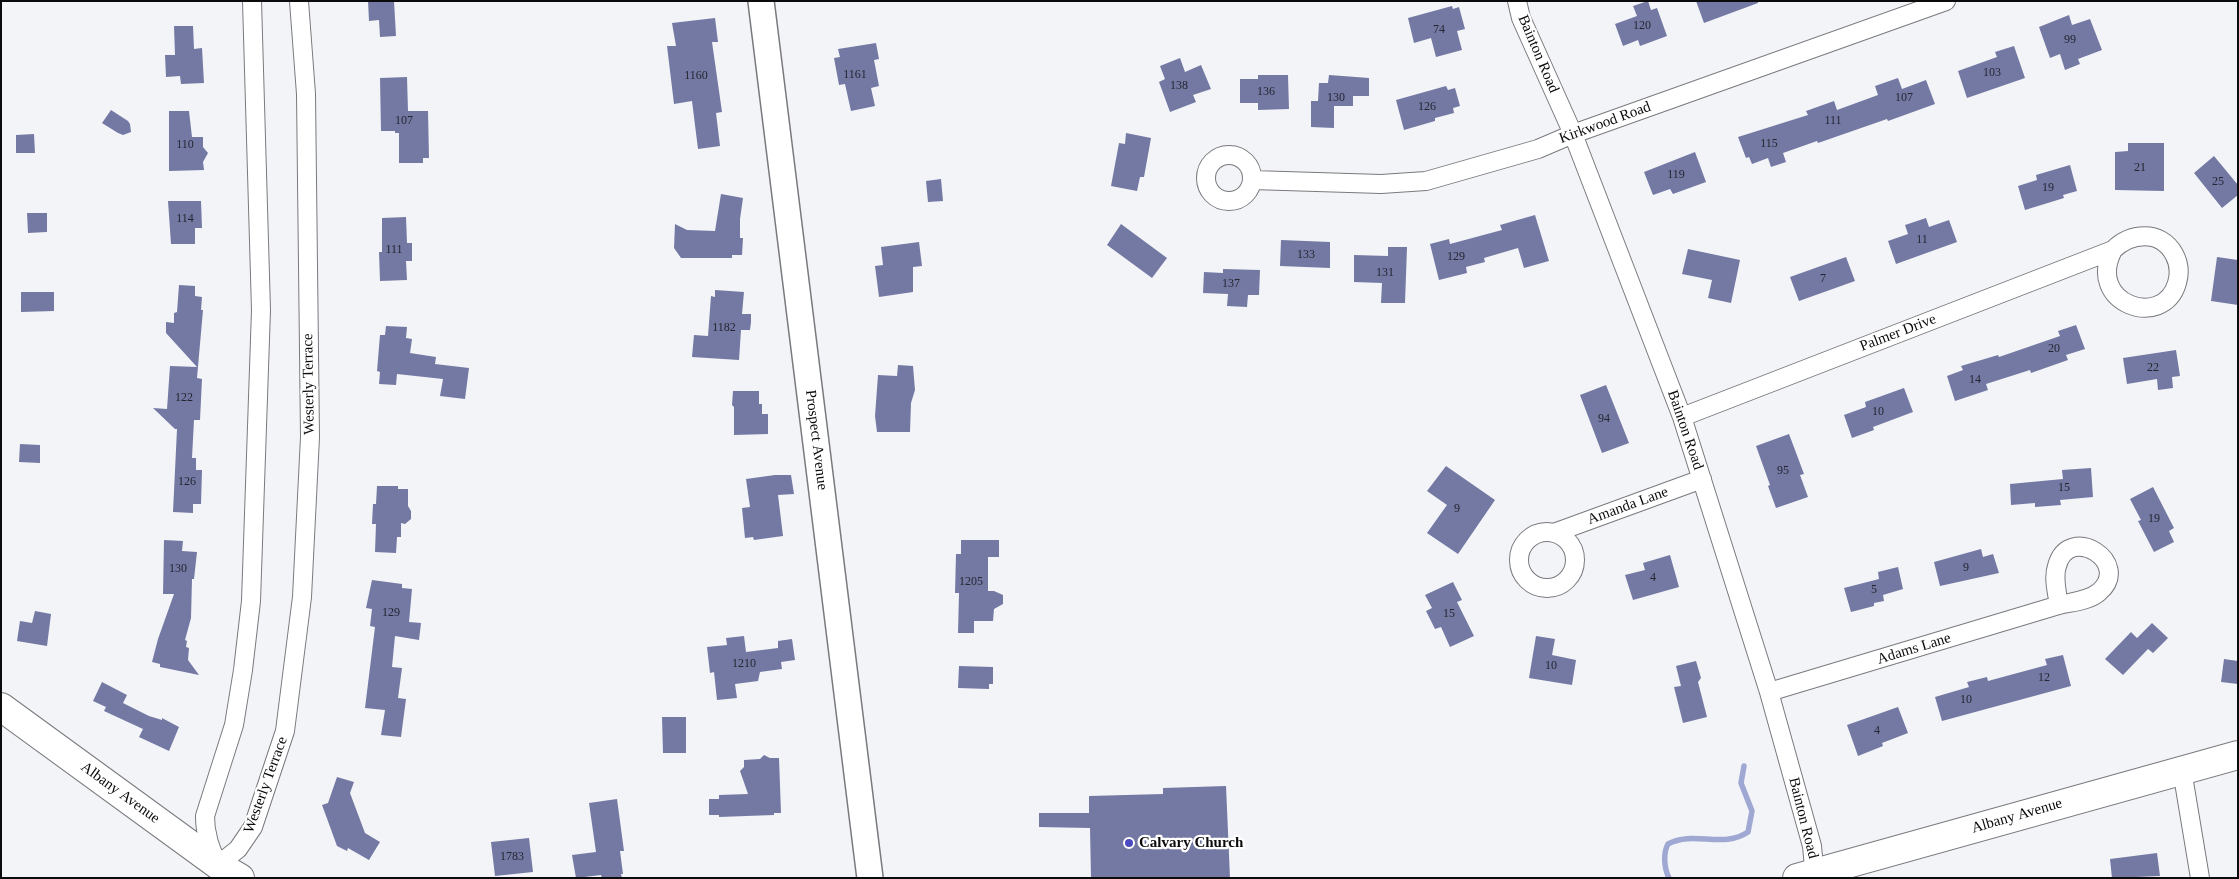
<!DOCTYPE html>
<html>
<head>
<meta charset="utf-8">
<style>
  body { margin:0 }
  #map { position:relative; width:2239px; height:879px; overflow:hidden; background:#f3f4f8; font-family:Georgia,serif }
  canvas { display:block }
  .frame { position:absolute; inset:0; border:2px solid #0b0b0d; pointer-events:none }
</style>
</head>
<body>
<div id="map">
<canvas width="2239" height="879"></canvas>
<div class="frame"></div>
</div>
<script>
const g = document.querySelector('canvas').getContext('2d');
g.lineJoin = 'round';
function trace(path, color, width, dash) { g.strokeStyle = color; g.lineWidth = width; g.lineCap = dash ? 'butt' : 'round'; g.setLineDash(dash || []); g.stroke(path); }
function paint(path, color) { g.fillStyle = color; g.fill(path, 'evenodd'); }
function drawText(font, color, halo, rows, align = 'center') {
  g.font = font + ' Georgia,serif'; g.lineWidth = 4.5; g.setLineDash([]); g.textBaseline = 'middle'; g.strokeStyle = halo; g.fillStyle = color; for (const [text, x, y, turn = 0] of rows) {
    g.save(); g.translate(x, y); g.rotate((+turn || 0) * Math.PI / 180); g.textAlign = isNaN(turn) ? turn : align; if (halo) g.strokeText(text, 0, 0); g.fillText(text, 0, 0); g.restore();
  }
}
trace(new Path2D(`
  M1669,878C1664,868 1663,853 1668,844C1694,830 1723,849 1748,832L1752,811L1741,783L1744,766`), '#9fa7d3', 5.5);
paint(new Path2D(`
  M368,1H394L396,36L380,37L379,20L369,21Z
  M1648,1L1651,10L1657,8L1667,36L1640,46L1638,40L1623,46L1615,24L1637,16L1633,6Z
  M1696,1H1758V3L1704,23Z
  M1452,6L1453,9L1459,7L1465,29L1457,31L1462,50L1436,57L1431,38L1414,43L1408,18Z
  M2069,15L2072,25L2090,19L2102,50L2078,59L2080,64L2065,70L2060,54L2050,58L2039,27Z
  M715,18L718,42H712L722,112L716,113L720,146L698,149L692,101L674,104L667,46H676L672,23Z
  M174,26H193L194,49L202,48L204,83L181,84L180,76L166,77L165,55H175Z
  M876,43L879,59L874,60L879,86L871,88L875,106L851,111L845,84L839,85L834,58L840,57L838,49Z
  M2014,46L2025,78L1967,98L1958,71L1997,57L1995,52Z
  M1180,58L1185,72L1201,65L1211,89L1193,95L1196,102L1170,112L1159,82L1165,79L1160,66Z
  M1258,75H1288L1289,109L1258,110V103H1240V79H1258Z
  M1329,75L1369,78V96H1353V106H1334V128L1311,127V101H1318L1319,83H1328Z
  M407,77L408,111H428L429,158H423V163H399V133H395V131H381L380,78Z
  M1898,78L1902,89L1926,80L1935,104L1888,121L1887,119L1818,143L1817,141L1783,153L1786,162L1771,167L1768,158L1752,164L1749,157L1746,158L1738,137L1808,115L1806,111L1834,101L1837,110L1878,95L1875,86Z
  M1446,86L1448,90L1455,88L1460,106L1453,108L1454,113L1435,118V121L1404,130L1396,100Z
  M111,110L128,121L130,124L131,132L123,135L118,133L102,123Z
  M169,111H189L192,137H203V147L208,153L203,162L204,170L169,171Z
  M1126,133L1151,138L1144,177H1140L1137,191L1111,186L1119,143L1125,144Z
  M34,134L35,153H16V135Z
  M2128,143H2164V191L2115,190V152L2128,151Z
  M1695,152L1706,182L1673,194L1670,189L1653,195L1644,172Z
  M2214,156L2238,185V195L2222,208L2194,173Z
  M2070,165L2077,191L2063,195L2064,198L2025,210L2018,186L2037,180L2036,175Z
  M941,179L943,201L928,202L926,181Z
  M721,194L743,198L740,219V238H743L742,255H732V258H681L674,248L675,224L687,230L715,231Z
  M168,201H201L202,228H195V244H171Z
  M27,213H47V232L28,233Z
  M1535,215L1549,261L1524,268L1518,248L1484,258L1485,262L1466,267L1467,273L1439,280L1430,244L1449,239L1450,244L1502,230L1500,225Z
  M406,217L407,243H412V261H406L407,280L380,281L379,252H382V218Z
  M1926,218L1929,227L1949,220L1957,242L1896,264L1888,241L1908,234L1905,225Z
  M1121,224L1167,258L1152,278L1107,245Z
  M1281,240L1330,242V268L1280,266Z
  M919,242L922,266L913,267V292L879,297L875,266L883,265L881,247Z
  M1388,247H1407L1405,303H1381L1382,283L1354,282V255L1388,256Z
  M1688,249L1740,260L1731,303L1708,298L1712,280L1682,274Z
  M1846,257L1855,281L1799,301L1790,277Z
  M2217,257L2238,260V305L2211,301Z
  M1223,269L1260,270L1259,295H1248L1247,307L1227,306L1228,294L1203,293L1204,272L1223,273Z
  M179,285L195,286V296L202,297L201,310H203L197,378L202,379L200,420H194L192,458H196V470H202L201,504H193V513L173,512L177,429H175L153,408L167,409L170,366L197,367L166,333V322L174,323V313L177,312Z
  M715,290L744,292L742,314H751V322L750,330H741L739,360L692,357L694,335L708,336L711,296L715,297Z
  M21,292H54V311L21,312Z
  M2076,325L2085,349L2066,355L2068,360L2031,373L2030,370L1986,384L1988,390L1955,401L1947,376L1963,370L1961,366L1998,355L1999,357L2060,336L2058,331Z
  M386,326L407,327L406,338L412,339L410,353L436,357L435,364L469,368L465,399L440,396L443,379L397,374L396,385L379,384L380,372L377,371L380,335H385Z
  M2176,350L2180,376L2172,377L2173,388L2158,390L2157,379L2127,384L2123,358Z
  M898,365L913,366L915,390L911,403L910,432H877L875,416L878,375L897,376Z
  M1606,385L1629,443L1602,453L1580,395Z
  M1904,388L1913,412L1873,427L1874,430L1852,438L1844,415L1866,407L1865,402Z
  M733,391H759V404H762V414H768V434L734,435V407L732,405Z
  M1789,434L1804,474L1800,475L1808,497L1776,508L1768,486L1770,485L1756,446Z
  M20,444L40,445V463L19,462Z
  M1446,466L1495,500L1458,554L1427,533L1447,505L1427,491Z
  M2091,468L2093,497L2060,500L2061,505L2035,507V503L2011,505L2010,484L2063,479L2062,470Z
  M775,475H791L794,494L778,495L783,536L754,540L753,537L745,538L742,508L750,507L746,479Z
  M377,486H398V489H408V506L411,511V519L405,524L401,523V537H397L396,553L375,552L376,524H372L373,504H376Z
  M2153,487L2174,528L2169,531L2174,542L2154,552L2138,521L2141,520L2130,499Z
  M164,540L183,541L182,551L197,552L194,579H192L191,618L185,640L187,641L186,647L189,648L188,660L199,675L160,667V664L152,662L158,639L174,594H163Z
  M961,540H999V557H988V591H994L1003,595V604L994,609L993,621H974V633H958L959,593H955L956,554H961Z
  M1981,549L1983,557L1993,554L1999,573L1940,586L1934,562Z
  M1670,555L1679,587L1633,600L1625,575L1645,570L1643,563Z
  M1898,567L1903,589L1883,595L1884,601L1874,603V606L1851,612L1844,588L1879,579L1878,572Z
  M372,580L402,584V588L412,589L409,622L421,623L419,640L395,636L392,667L402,668L398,698L406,699L401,737L381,735L385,710L365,708L375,627L370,626L372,609L366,608Z
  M1453,582L1462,600L1457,602L1474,636L1450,647L1441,627L1435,629L1426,611L1432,608L1425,595Z
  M35,611L51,614L47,646L17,641L20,621L32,623Z
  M2152,623L2168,638L2153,653L2148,649L2123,675L2105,659L2131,632L2137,638Z
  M744,636L746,652L778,648V641L792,639L795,660L781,662L782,669L760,672L758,681L735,684L737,698L717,700L714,672L710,673L707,647L727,645L726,638Z
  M1536,636L1555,639L1552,655L1576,660L1572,685L1529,678Z
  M2063,655L2071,686L1942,721L1935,697L1969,687L1967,682L1987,677L1988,681L2047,665L2045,659Z
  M2224,659L2238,661V684L2221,682Z
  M1696,661L1701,678L1698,682L1707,717L1683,723L1674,687L1681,686L1676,666Z
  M959,666L993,667V684H989V689L958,688Z
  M102,682L127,695L123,703L149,716L162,720V718L179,727L169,751L139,737L143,729L104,711L106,707L93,701Z
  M1898,707L1908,733L1882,743L1883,746L1858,756L1847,725Z
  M662,717H686V753H663Z
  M764,755L770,758H779L781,813H774V815L719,817V815H709V799H719V795L748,794L740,771L744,767V760L760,759Z
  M337,777L354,782L350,793L365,833L380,842L369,860L348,848L347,851L337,846L329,824L322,805L328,803Z
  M1226,786L1230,878H1091L1090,828L1039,827V813H1089V796L1163,794V788Z
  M617,799L624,851H620L623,874H621L622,878H602L601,875L576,878L572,855L596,852L589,803Z
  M529,838L533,872L495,876L491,842Z
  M2157,853L2160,876L2112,878L2110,859Z`), '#7379a3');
const minor = new Path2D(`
  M252,1L261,310L251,601L243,670L234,725L205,816C205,834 210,848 218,865L238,849L253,827L285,731L302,597L310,437L306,94L299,1
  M1517,1L1521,18L1573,134L1682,417L1769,692L1812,846L1815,878
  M1206 178a23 23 0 1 1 46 0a23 23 0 1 1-46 0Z
  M1252,180L1381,184L1426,181L1538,149L1573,134L1946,1
  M1682,417L2113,250C2130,233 2160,229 2174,254C2179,263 2180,273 2177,283C2163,331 2085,303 2113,250
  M1519 560a28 28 0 1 1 56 0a28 28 0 1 1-56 0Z
  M1554,533L1702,479
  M1769,692L2059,605C2071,602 2089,601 2099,592C2133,563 2069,522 2057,566C2053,577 2057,593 2059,605
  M2182,770L2200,878`);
const secondary = new Path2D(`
  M761,1L870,878`);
const trunk = new Path2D(`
  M1,707L218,865L240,878
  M1797,878L2238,755`);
trace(minor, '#797a7e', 20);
trace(secondary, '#797a7e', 28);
trace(trunk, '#797a7e', 30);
trace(minor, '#fff', 18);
trace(secondary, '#fff', 25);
trace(trunk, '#fff', 28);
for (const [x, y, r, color] of [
  [1129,843,5,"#4b4ac0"]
]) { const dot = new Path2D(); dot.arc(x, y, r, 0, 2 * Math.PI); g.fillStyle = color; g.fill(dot); trace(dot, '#fff', 2); }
drawText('12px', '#252632', null, [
  ["120",1642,26],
  ["74",1439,30],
  ["99",2070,40],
  ["103",1992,73],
  ["1161",855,75],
  ["1160",696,76],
  ["138",1179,86],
  ["136",1266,92],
  ["130",1336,98],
  ["107",1904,98],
  ["126",1427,107],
  ["107",404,121],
  ["111",1833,121],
  ["115",1769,144],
  ["110",185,145],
  ["21",2140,168],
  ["119",1676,175],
  ["25",2218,182],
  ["19",2048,188],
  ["114",185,219],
  ["11",1922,240],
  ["111",394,250],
  ["133",1306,255],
  ["129",1456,257],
  ["131",1385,273],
  ["7",1823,279],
  ["137",1231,284],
  ["1182",724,328],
  ["20",2054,349],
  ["22",2153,368],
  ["14",1975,380],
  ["122",184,398],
  ["10",1878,412],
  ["94",1604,419],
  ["95",1783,471],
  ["126",187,482],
  ["15",2064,488],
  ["9",1457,509],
  ["19",2154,519],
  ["9",1966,568],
  ["130",178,569],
  ["4",1653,578],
  ["1205",971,582],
  ["5",1874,590],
  ["129",391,613],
  ["15",1449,614],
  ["1210",744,664],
  ["10",1551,666],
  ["12",2044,678],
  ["10",1966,700],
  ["4",1877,731],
  ["1783",512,857]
]);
drawText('15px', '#0b0b0d', '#fff', [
  ["Bainton Road",1538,54,67],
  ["Kirkwood Road",1605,123,-20],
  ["Palmer Drive",1898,333,-21],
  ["Westerly Terrace",309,384,-91],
  ["Bainton Road",1685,430,71],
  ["Prospect Avenue",816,440,83],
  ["Amanda Lane",1628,506,-20],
  ["Adams Lane",1914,649,-17],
  ["Westerly Terrace",266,785,-70],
  ["Albany Avenue",120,793,36],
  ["Albany Avenue",2017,816,-16],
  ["Bainton Road",1803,818,76]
]);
drawText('bold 15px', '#0b0b0d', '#fff', [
  ["Calvary Church",1139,843]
], 'left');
</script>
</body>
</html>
